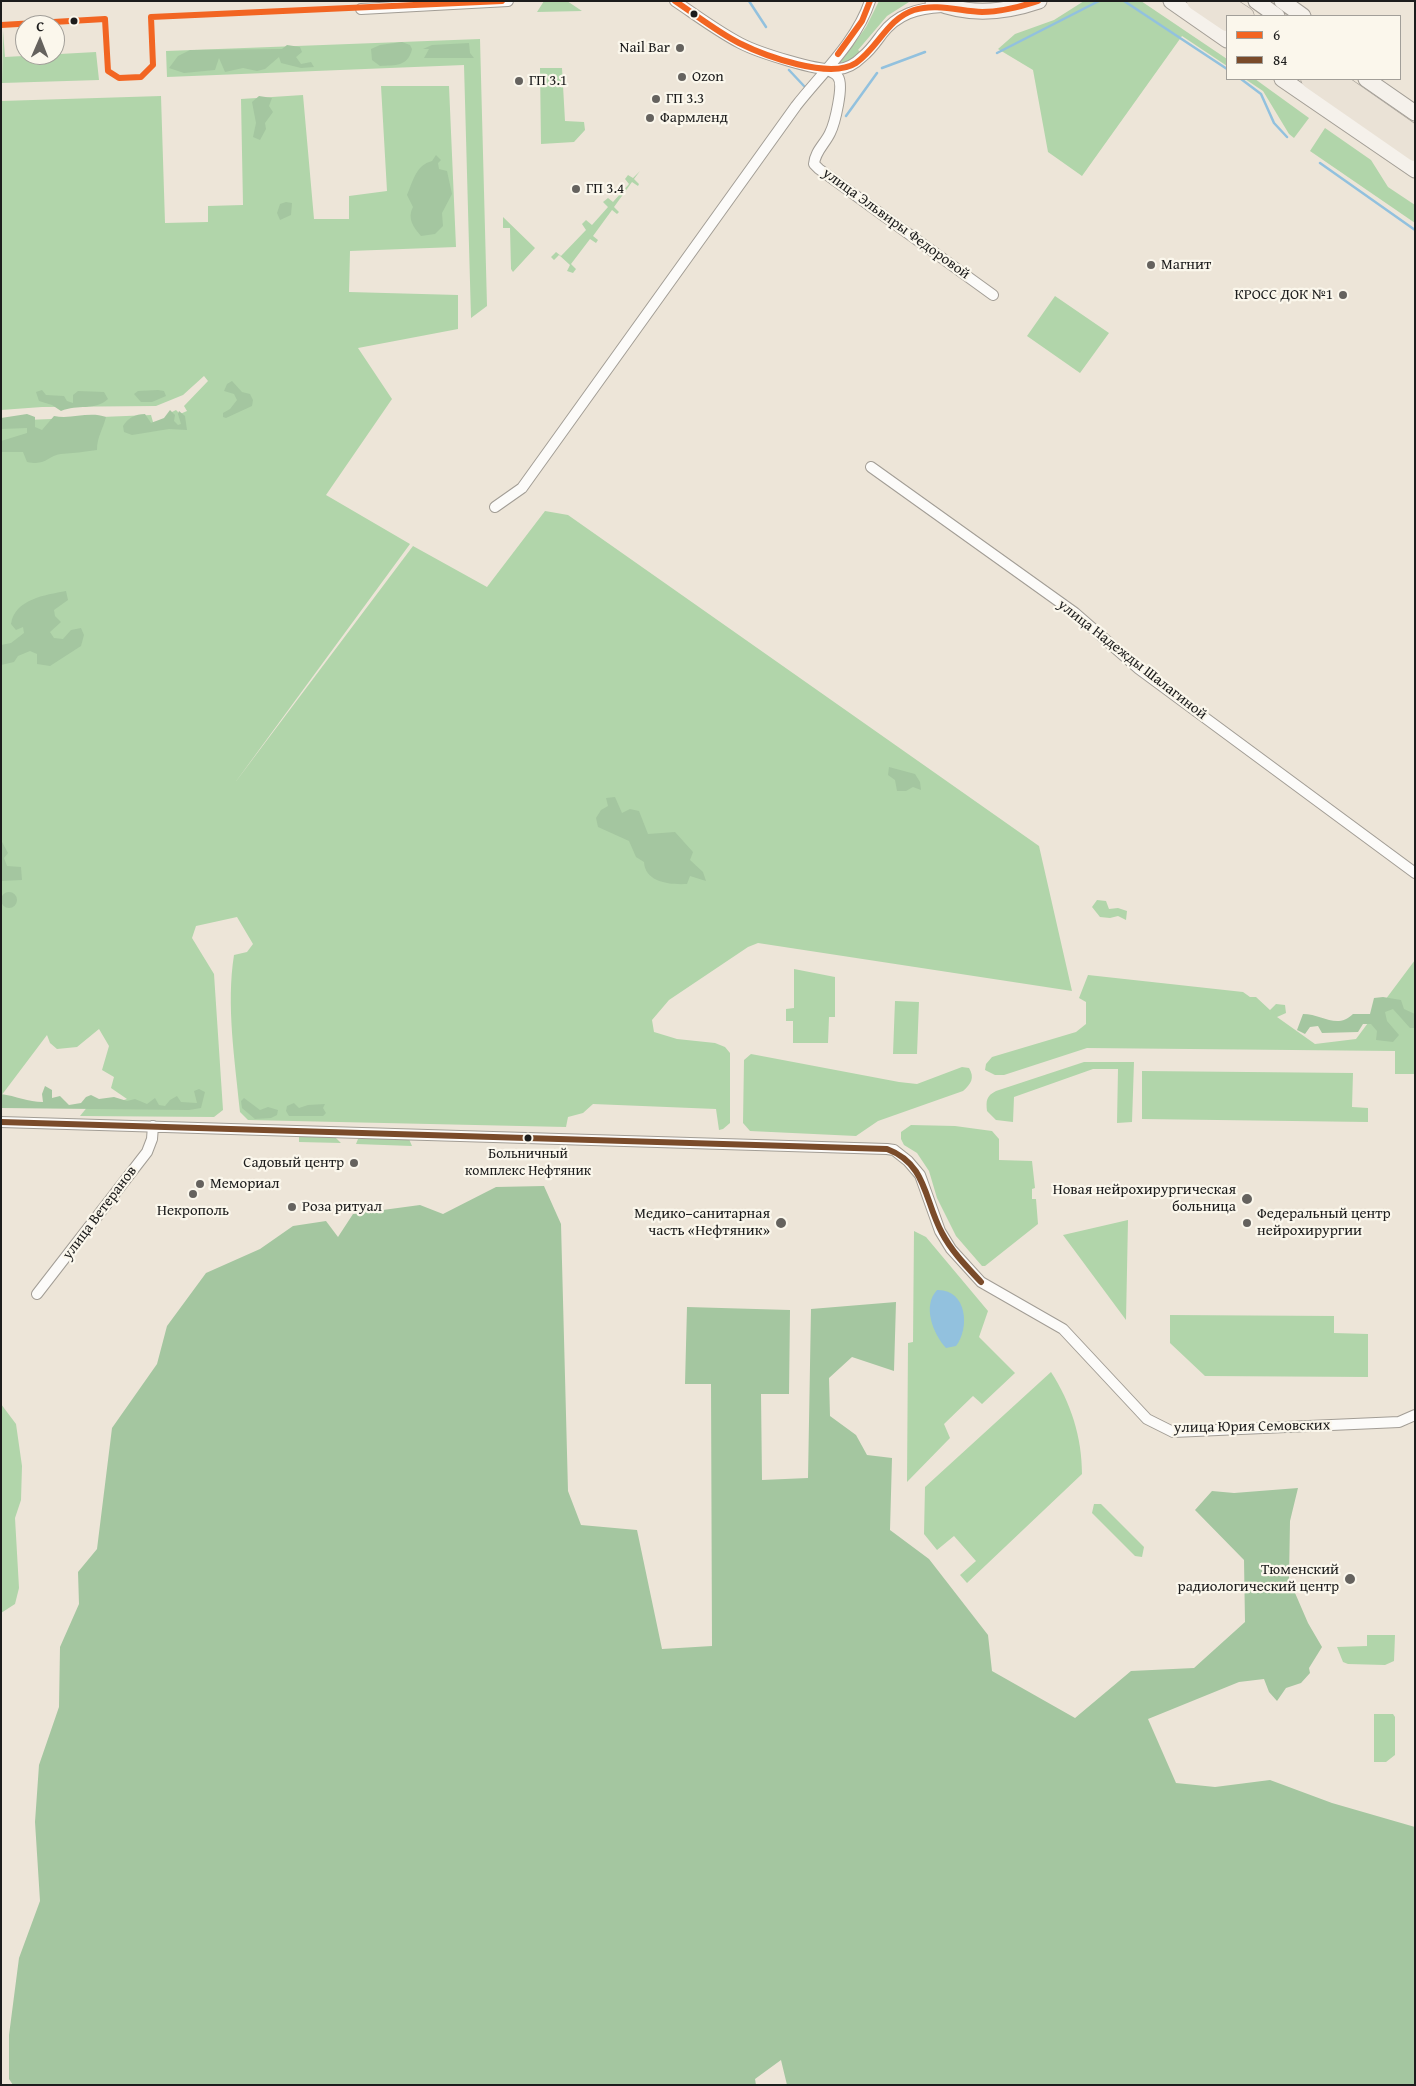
<!DOCTYPE html>
<html>
<head>
<meta charset="utf-8">
<style>
  body { margin:0 }
  #map { position:relative; width:1416px; height:2086px; overflow:hidden; background:#ede5d8; font-family:"Gentium Book Plus",serif }
  canvas { display:block }
  .frame { position:absolute; inset:0; border:2px solid #1c1c1c; pointer-events:none }
  .legend { position:absolute; left:1226px; top:15px; width:175px; height:65px; box-sizing:border-box; background:#fbf7ec; border:1px solid #a29f99; margin:0; padding:6px 9px; list-style:none; font-size:15px; color:#1c1c1c }
  .legend li { display:flex; align-items:center; gap:10px; height:25px }
  .legend b { width:25px; border:1px solid #a29f99 }
  .north { position:absolute; left:15px; top:15px; width:50px; height:50px; box-sizing:border-box; background:#fbf7ec; border:1px solid #a29f99; border-radius:50%; rotate:1deg; font-size:14px; font-weight:700; line-height:20px; text-align:center; color:#1c1c1c }
  .north::after { content:''; display:block; margin:auto; width:18px; height:22px; background:#65625e; clip-path:polygon(50% 0,100% 100%,50% 72%,0 100%) }
</style>
</head>
<body>
<div id="map">
<canvas width="1416" height="2086"></canvas>
<div class="frame"></div>
<ul class="legend">
<li><b style="height:6px;background:#f26522"></b>6</li>
<li><b style="height:6px;background:#7a4b2a"></b>84</li>
</ul>
<div class="north">С</div>
</div>
<script>
const g = document.querySelector('canvas').getContext('2d');
g.lineJoin = 'round';
function paint(path, color) { g.fillStyle = color; g.fill(path, 'evenodd'); }
function trace(path, color, width, dash) { g.strokeStyle = color; g.lineWidth = width; g.lineCap = dash ? 'butt' : 'round'; g.setLineDash(dash || []); g.stroke(path); }
function drawText(font, color, halo, rows, align = 'center') {
  g.font = font + ' "Gentium Book Plus",serif'; g.lineWidth = 4.5; g.setLineDash([]); g.textBaseline = 'middle'; g.strokeStyle = halo; g.fillStyle = color; for (const [text, x, y, turn = 0] of rows) {
    g.save(); g.translate(x, y); g.rotate((+turn || 0) * Math.PI / 180); g.textAlign = isNaN(turn) ? turn : align; if (halo) g.strokeText(text, 0, 0); g.fillText(text, 0, 0); g.restore();
  }
}
paint(new Path2D(`
  M544,1H567L582,11L537,12Z
  M879,1L909,2L887,16L858,50L862,53L848,62L840,63L866,27Z
  M1084,1H1141L1227,59V66L1182,36L1082,176L1048,152L1033,70L998,49L1015,34L1054,20Z
  M3,30L5,57L96,52L99,80L2,83Z
  M480,39L487,306L471,318L464,65L167,77L166,51Z
  M540,68H562L565,121L584,122L585,130L574,142L541,144Z
  M1245,79H1255L1309,118L1294,138L1289,134L1263,91Z
  M381,86H449L456,247L350,251L349,292L458,295V329L358,348L392,399L326,495L410,544L234,784L413,546L487,587L545,511L568,515L1039,846L1072,991L758,943L748,947L669,1000L652,1020L654,1032L677,1039L715,1043L725,1047L730,1053V1123L723,1129L719,1130L716,1109L593,1104L583,1113L568,1117L566,1127L248,1120L240,1112C235,1061 226,1005 234,955L247,952L253,944L237,917L196,926L192,938L214,974L223,1110L214,1117L80,1116L93,1100L118,1102L127,1099L111,1088L114,1077L102,1070L109,1046L99,1029L77,1047L57,1049L50,1043L47,1035L1,1096V421L151,415L153,422L166,421L168,414L176,410L180,414L187,411L184,406L208,381L204,376L183,395L156,406L42,407L1,410V101L161,96L165,223L208,222V206L243,205L241,99L303,95L314,219H349V196L387,191Z
  M1325,128L1371,160L1388,187L1415,205V223L1310,151Z
  M640,171L634,179L639,184L638,186L632,182L614,207L619,212L617,214L612,210L593,236L598,240L596,243L590,239L571,264L576,269L573,273L567,271L570,265L559,255L554,260L551,257L556,252L561,256L586,230L582,224L586,220L592,225L608,207L603,202L608,198L613,202L629,184L625,179L628,175L633,178Z
  M503,217L535,248L513,272L511,269L510,228H503Z
  M1055,296L1109,333L1080,373L1027,336Z
  M1097,900L1106,901L1109,909L1118,908L1127,911L1126,920L1118,916L1110,918L1100,917L1092,907Z
  M1415,960V1074H1395V1051L1087,1048L1004,1075H995L985,1070L986,1064L992,1057L1076,1032L1086,1024V1002L1079,998L1088,975L1243,992L1250,997H1256L1270,1010L1276,1004L1285,1005L1286,1013L1277,1017L1315,1044L1356,1039Z
  M794,969L835,977V1017H829L828,1043H793V1021H786V1009L794,1008Z
  M895,1001L919,1002L917,1054H893Z
  M751,1054L899,1082L917,1084L962,1067L969,1068C975,1078 971,1084 963,1091L878,1121L856,1136L750,1131L743,1123L744,1060Z
  M1084,1062H1134L1132,1122L1117,1123L1118,1069H1093L1014,1097L1013,1122L996,1120L987,1111C986,1101 986,1096 996,1091Z
  M1142,1071L1353,1073L1352,1107L1368,1108V1122L1142,1119Z
  M911,1125L955,1126L992,1131L999,1139V1160L1032,1161L1035,1188L1032,1189V1199H1036L1038,1224L985,1266H982L956,1236L937,1198L929,1171L917,1153L904,1145L901,1139V1132Z
  M299,1137H335L341,1143L299,1142Z
  M358,1139H409L412,1146L356,1144Z
  M1128,1220L1126,1320L1063,1235Z
  M914,1231L926,1237L988,1311L979,1337L1015,1373L982,1404L973,1396L944,1424L950,1438L907,1482L908,1343L913,1342Z
  M1170,1315L1334,1316V1333L1368,1334V1377L1205,1376L1170,1343Z
  M1051,1372C1071,1403 1082,1437 1082,1474L967,1583L960,1575L976,1561L954,1536L937,1550L924,1534L925,1487Z
  M1,1404L16,1424L22,1466L21,1500L15,1518L19,1588L15,1604L1,1613Z
  M1094,1504H1101L1144,1547L1142,1557L1135,1556L1092,1513Z
  M1367,1635H1395L1394,1661L1385,1665L1348,1664L1343,1662L1337,1647L1367,1646Z
  M1374,1714H1393L1395,1717V1755L1386,1762H1374Z`), '#b1d5aa');
paint(new Path2D(`
  M402,42L410,45L412,49C408,67 395,65 380,66L372,60L371,49L380,45Z
  M469,43L470,53L474,58H424L429,49H423L432,45Z
  M287,45L300,47L302,52L296,57L301,64L311,62L314,67L301,68L281,63L279,57L265,69L257,71L243,68L225,72L219,58L215,70L184,73L169,68L178,56L190,50L282,49Z
  M259,96L272,98L269,106L273,112L265,123L266,129L260,140L253,137L256,123L252,102Z
  M436,155L441,160L438,163L439,169L447,171L452,194L442,213L443,226L435,234L421,236C413,227 407,218 413,207L407,195C413,181 416,165 432,161Z
  M286,202L292,203L291,215L280,220L277,213L280,204Z
  M232,381L242,392L250,394L253,400L252,406L226,418L223,417V413L230,409L237,400L234,394L224,391L227,384Z
  M42,390L46,395L64,396L67,401L73,403V395L78,391L104,392L108,399C95,411 78,404 61,411L52,405L39,401L36,392Z
  M158,390L164,391L166,396L152,402H141L134,394L138,391Z
  M170,410L175,415L174,421L178,425L181,424L178,414L179,411L185,416L187,430L169,429L132,435L124,432L123,426C128,418 135,414 145,414L151,423L164,418Z
  M27,414L35,417V427L42,430L54,416C71,420 88,411 106,417C103,429 97,437 97,450C84,452 73,453 61,454C47,456 47,466 27,462L23,452H1V441L27,433V428L1,429V418Z
  M66,591L68,600L54,610L55,616L61,622L50,632L54,638L63,639L71,630L81,628L84,635L81,646L50,666L37,664V654L30,651L18,656L14,662L1,665V645L11,643L24,633L23,627L16,630L11,624C15,599 45,595 66,591Z
  M889,767L915,774L920,782L921,790L913,787L906,791H897L895,780L888,775Z
  M615,797L622,813L630,809L639,811L648,834L675,832L693,852L690,860L703,872L706,881L690,876L687,884C669,885 645,882 644,862L636,857L629,841L598,827L596,818L601,810L608,806L606,798Z
  M1,840L8,853L4,858L7,866L21,867L22,880L1,881Z
  M1 900a8 8 0 1 1 16 0a8 8 0 1 1-16 0Z
  M1383,997L1401,1000L1404,1009L1415,1014V1028H1410L1393,1009L1385,1012L1387,1021L1399,1035L1393,1042L1376,1040L1377,1031L1371,1024H1363L1358,1032L1322,1033L1318,1026L1310,1027L1305,1034L1297,1030L1303,1014C1322,1014 1337,1030 1353,1014H1370L1374,998Z
  M45,1086L52,1090V1098L60,1096L69,1105L81,1103L86,1097L91,1095L99,1099L114,1097L127,1101L135,1099L147,1104L155,1098L159,1105L165,1106L170,1100L177,1096L181,1102L197,1103L194,1091L199,1089L205,1092L201,1108L189,1110L1,1108V1094C16,1096 28,1102 43,1102L42,1094Z
  M244,1098L260,1110L268,1107L278,1110L277,1115L271,1118L255,1119L242,1108L241,1101Z
  M294,1103L299,1108L308,1105L325,1104L323,1108L326,1113L323,1116H289L286,1111L287,1106Z
  M544,1186L561,1224L568,1491L581,1525L637,1530L662,1649L712,1646L711,1384H685L687,1307L790,1310L789,1394H761L762,1480L808,1478L811,1309L896,1302L894,1371L852,1357L829,1378L830,1416L856,1435L867,1455L892,1458L890,1530L929,1559L988,1635L992,1671L1075,1718L1131,1671L1194,1668L1245,1622L1244,1560L1195,1510L1212,1491L1234,1493L1298,1488L1290,1521L1289,1579L1308,1623L1322,1647L1309,1668L1310,1673L1301,1683L1286,1688L1277,1701L1269,1692L1264,1679L1239,1682L1148,1719L1176,1783L1215,1787L1270,1780L1332,1803L1415,1827V2085H787L781,2060L755,2079L756,2085H13L9,2079V2035L19,1958L40,1901L35,1822L39,1765L59,1707L60,1647L79,1604L78,1572L97,1549L112,1428L157,1364L167,1326L206,1273L260,1249L293,1226L326,1221L338,1237L353,1214L420,1205L443,1214L496,1187Z`), '#a4c6a0');
paint(new Path2D(`
  M937,1290C967,1289 970,1328 956,1346L946,1348C933,1334 922,1306 937,1290Z`), '#92c1de');
trace(new Path2D(`
  M749,1L766,27
  M1124,1L1227,69
  M997,53L1099,1
  M882,68L925,52
  M789,70L804,86
  M1241,79L1261,94L1274,123L1287,137
  M846,116L877,73
  M1320,163L1415,230`), '#92c1de', 2.5);
const minor = new Path2D(`
  M675,1C696,15 717,31 740,43C757,52 821,73 839,69C848,68 856,63 862,57C870,51 876,42 882,34C897,14 918,8 942,7
  M361,9L508,1
  M825,69C829,71 836,73 838,77C844,85 835,123 830,133C825,144 815,151 814,164L819,169L993,295
  M871,467L1075,613L1139,669L1415,873
  M495,507L522,488L796,106C821,74 857,41 870,1
  M1,1122L887,1149L894,1150L908,1161L920,1175L940,1231L951,1249L981,1282L1063,1329L1147,1419L1173,1432L1399,1422L1415,1415
  M37,1294L147,1152L152,1139L153,1126`);
const secondary = new Path2D(`
  M933,1C967,16 1004,13 1039,1
  M1171,1L1227,40
  M1256,1L1277,16
  M1282,1L1303,16
  M1282,79L1415,170
  M1366,79L1415,113`);
const trunk = new Path2D(`
  M1196,1L1227,22
  M1222,1L1245,16
  M1310,79L1415,152
  M1335,79L1415,135`);
trace(minor, '#a29d95', 12);
trace(secondary, '#a29d95', 17);
trace(trunk, '#a29d95', 19);
trace(minor, '#fcfbf9', 10);
trace(secondary, '#f5f1eb', 15);
trace(trunk, '#eae2d6', 18);
trace(new Path2D(`
  M675,1C696,15 717,32 739,43C765,56 830,80 856,63C878,48 887,19 914,10C936,3 960,11 982,12C1001,12 1020,7 1038,1
  M1,25L105,19L108,71L119,78L141,77L153,65L151,17L502,1
  M838,54L862,21L870,1`), '#f26522', 6);
trace(new Path2D(`
  M1,1122L887,1149C927,1164 924,1200 942,1233C952,1252 967,1267 981,1282`), '#7a4b2a', 6);
for (const [x, y, r, color] of [
  [694,14,4.5,"#1c1c1c"],
  [74,21,4.5,"#1c1c1c"],
  [680,48,5,"#65625e"],
  [682,77,5,"#65625e"],
  [519,81,5,"#65625e"],
  [656,99,5,"#65625e"],
  [650,118,5,"#65625e"],
  [576,189,5,"#65625e"],
  [1151,265,5,"#65625e"],
  [1343,295,5,"#65625e"],
  [528,1138,4.5,"#1c1c1c"],
  [354,1163,5,"#65625e"],
  [200,1184,5,"#65625e"],
  [193,1194,5,"#65625e"],
  [1247,1199,6,"#65625e"],
  [292,1207,5,"#65625e"],
  [781,1223,6,"#65625e"],
  [1247,1223,5,"#65625e"],
  [1350,1579,6,"#65625e"]
]) { const dot = new Path2D(); dot.arc(x, y, r, 0, 2 * Math.PI); g.fillStyle = color; g.fill(dot); trace(dot, '#fbf7ec', 2); }
drawText('14px', '#1c1c1c', '#fbf7ec', [
  ["Больничный",528,1154],
  ["комплекс Нефтяник",528,1171]
]);
drawText('15px', '#1c1c1c', '#fbf7ec', [
  ["Nail Bar",670,48,"right"],
  ["Ozon",692,77],
  ["ГП 3.1",529,81],
  ["ГП 3.3",666,99],
  ["Фармленд",660,118],
  ["ГП 3.4",586,189],
  ["Магнит",1161,265],
  ["КРОСС ДОК №1",1333,295,"right"],
  ["Садовый центр",344,1163,"right"],
  ["Мемориал",210,1184],
  ["Новая нейрохирургическая",1236,1190,"right"],
  ["больница",1236,1207,"right"],
  ["Роза ритуал",302,1207],
  ["Некрополь",193,1211,"center"],
  ["Медико–санитарная",770,1214,"right"],
  ["часть «Нефтяник»",770,1231,"right"],
  ["Федеральный центр",1257,1214],
  ["нейрохирургии",1257,1231],
  ["Тюменский",1339,1570,"right"],
  ["радиологический центр",1339,1587,"right"]
], 'left');
drawText('15px', '#1c1c1c', '#fbf7ec', [
  ["улица Эльвиры Федоровой",896,224,36],
  ["улица Надежды Шалагиной",1132,660,38],
  ["улица Ветеранов",100,1213,-53],
  ["улица Юрия Семовских",1252,1427,-1]
]);
</script>
</body>
</html>
